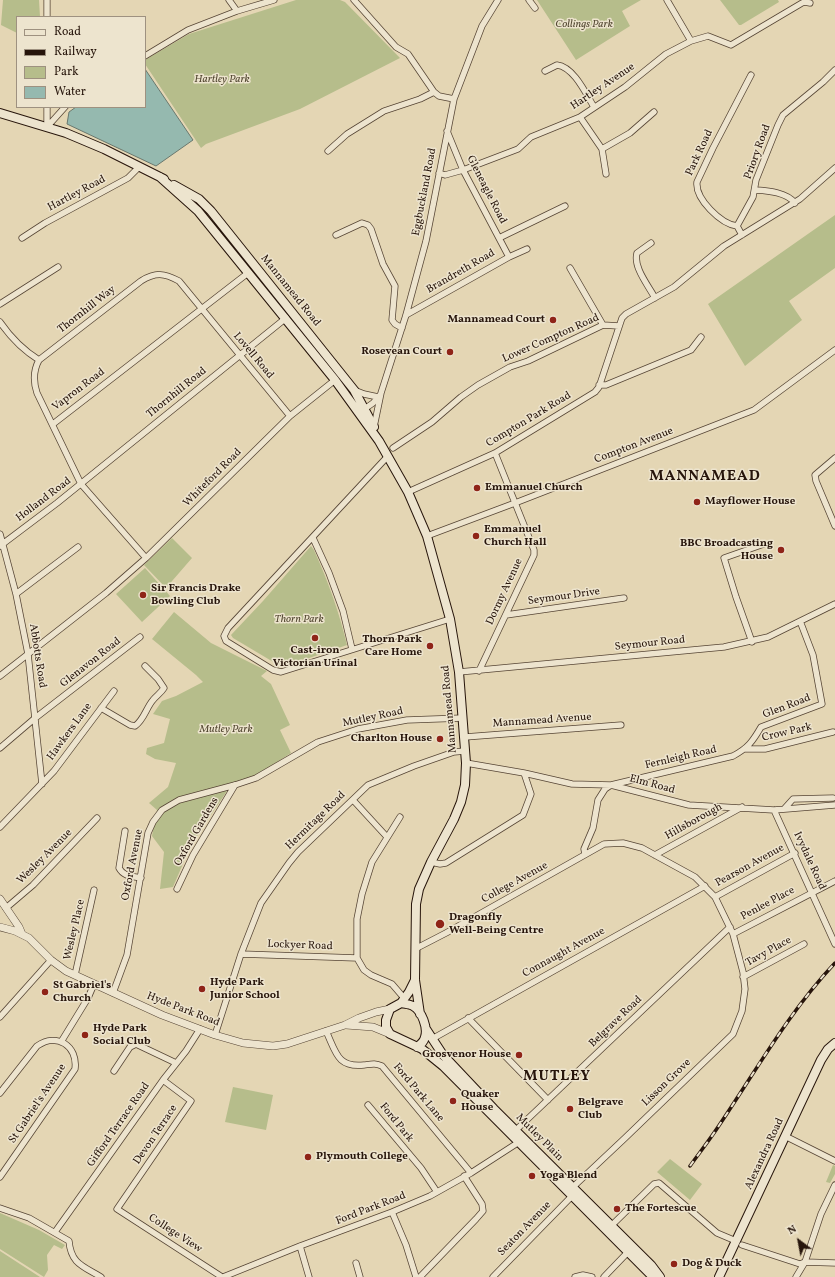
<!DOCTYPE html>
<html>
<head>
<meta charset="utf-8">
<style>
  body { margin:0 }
  #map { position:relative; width:835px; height:1277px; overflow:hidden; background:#e4d6b4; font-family:Vollkorn,serif }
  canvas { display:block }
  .legend { position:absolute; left:16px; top:16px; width:130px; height:92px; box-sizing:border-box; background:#ede4ce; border:1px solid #9e9180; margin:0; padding:5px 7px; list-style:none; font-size:12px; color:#27150b }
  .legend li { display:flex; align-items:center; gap:8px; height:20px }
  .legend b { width:20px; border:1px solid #9e9180 }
  .north { position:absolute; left:779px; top:1221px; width:40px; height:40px; -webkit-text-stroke:3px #ede4ce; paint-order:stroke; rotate:328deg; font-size:11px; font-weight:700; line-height:16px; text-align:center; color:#27150b }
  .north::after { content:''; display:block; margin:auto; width:14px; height:18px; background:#27150b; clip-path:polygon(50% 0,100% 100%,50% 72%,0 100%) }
</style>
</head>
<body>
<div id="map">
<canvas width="835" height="1277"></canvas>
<ul class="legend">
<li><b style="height:5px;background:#ede4ce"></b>Road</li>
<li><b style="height:5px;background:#27150b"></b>Railway</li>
<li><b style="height:11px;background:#b6bd8b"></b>Park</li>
<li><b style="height:11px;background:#95b9af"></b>Water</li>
</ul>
<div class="north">N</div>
</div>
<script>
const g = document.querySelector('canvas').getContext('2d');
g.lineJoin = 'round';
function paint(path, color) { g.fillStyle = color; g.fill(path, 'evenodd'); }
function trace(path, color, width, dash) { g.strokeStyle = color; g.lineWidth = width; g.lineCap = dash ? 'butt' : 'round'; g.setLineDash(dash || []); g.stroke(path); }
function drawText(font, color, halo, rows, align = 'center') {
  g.font = font + ' Vollkorn,serif'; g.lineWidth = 3; g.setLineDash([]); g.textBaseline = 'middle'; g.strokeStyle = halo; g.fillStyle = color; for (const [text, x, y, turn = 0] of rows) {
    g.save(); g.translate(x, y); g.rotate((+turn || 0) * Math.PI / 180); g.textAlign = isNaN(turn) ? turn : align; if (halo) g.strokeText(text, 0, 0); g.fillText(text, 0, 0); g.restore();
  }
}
paint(new Path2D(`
  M3,0H39L40,17H17V33L1,25Z
  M296,0H340L345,2L400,58L300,109L206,144L201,148L145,64V60L189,34Z
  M537,0H641L622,11L630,26L576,60Z
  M720,0H778L779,2L741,25H739Z
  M835,215V268L789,301L802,320L745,366L708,304Z
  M172,538L192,558L166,588L144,565Z
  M311,546L314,550C328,581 339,612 347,645L283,667L275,663L233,638L231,635L263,601Z
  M145,568L170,596L142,622L116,594Z
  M174,612L211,643L267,671L261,676L271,684L290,725L280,730L291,753L254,777L231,785L191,845L173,887L160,889L164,852L152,836L157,810L149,803L168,787L176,763L155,759L146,754L147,748L164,743L170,719L153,714L162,701L176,696L203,682L196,675L152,639Z
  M233,1087L273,1095L266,1130L225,1122Z
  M670,1159L702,1184L690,1200L657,1172Z
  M833,1165L835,1166V1174L830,1183L826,1182Z
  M0,1213L39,1230L65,1245L62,1249L54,1245L47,1255L48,1270L44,1277L0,1249Z
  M0,1251L40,1277H0Z`), '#b6bd8b');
const water = new Path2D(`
  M145,69L193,140L156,166L67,124L69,112L76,107H145Z`);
paint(water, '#95b9af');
trace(water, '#69776d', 1);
const minor = new Path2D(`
  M47,0V17
  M229,0L237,11
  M354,0L396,47L408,54L434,92L439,96L454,99
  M529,0L535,8
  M667,0L691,41
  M145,56L188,30L237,11L274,0
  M545,71L557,65C574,67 586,94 594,107
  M580,117L602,149L606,174
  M47,127L65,107
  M47,127V107
  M447,131L463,170L509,257
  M602,149L630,133L654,112
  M328,151L347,134L384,111L420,99L434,92
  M439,173L445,175L463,170L518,149L531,137L580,117L625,87L666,54L691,41L708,36L731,45L802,3L805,2L810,3
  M755,190C768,191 786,192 795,203
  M737,226C721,224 695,199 697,182L713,148L751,75
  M336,235L362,223L368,225L371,229L383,264L395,286L392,320L395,324L402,328
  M742,235L737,226L753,197L756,180L778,125L783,115L823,82L835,70
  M22,238L45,223L128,178L139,167
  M499,238L565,206
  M651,243L637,253C633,267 648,285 655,298
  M570,268L603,325
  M0,304L58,267
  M406,315L509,257L527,249
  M0,322C11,338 23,350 39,360
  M599,385H606L691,350L701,337
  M354,390L364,394L378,397
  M363,410L373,403L380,395
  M53,424L248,273
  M374,427L381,393L406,315L426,241L454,99L482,26L498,0
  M393,448L432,422L461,397L478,385L510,367L528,361L603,325L619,326
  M388,456L228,628L224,636L226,641L273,670L281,672L450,619
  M835,458L815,475L816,481L835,526
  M408,492L495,453L595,392L599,387L622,318L626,314L674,287L724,246L800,199L835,168
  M0,534L16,594L28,654L42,784
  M427,536L515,503L754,410L835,350
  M313,538L329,573L343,611L352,649
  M0,546L57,503L286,318
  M146,558L81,484L37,393C33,381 33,371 39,360L141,281C156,272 164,273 179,281L290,416
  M16,594L78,547
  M506,615L624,598
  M752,642L736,597L724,558L764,544
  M479,671L534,555V550L495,453
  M459,672L724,647L768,637L835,604
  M0,676L106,593L146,558L290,416L335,380
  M101,708L130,725L135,726C144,720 146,708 153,700C156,696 161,693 164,688L158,679L145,666
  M465,737L621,725
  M0,748L34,719L140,637
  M745,749H765L833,732
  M466,763L524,773L572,784L611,785L689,805L774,810L835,805
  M353,800L387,837
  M784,809L793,799L833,798
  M774,810L835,944
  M400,817L372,862L362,894L357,919V958L364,970L371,975L392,984L404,998
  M0,827L54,771L114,691
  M125,831L119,868C124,877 132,876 141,878
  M585,854L584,849L593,828L598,800L605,789L611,785L733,756C748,748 753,741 761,727L822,704L813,655L800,621
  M655,855L742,807
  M431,862L440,864L446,863L523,815L531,794L524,773
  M177,889L193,855L235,785
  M715,897L795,853
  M6,908L33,885L97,818
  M733,934L835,881
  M415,949L446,933L604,844L623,843L642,848L695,877L715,897L733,934L743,972L745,989L742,1011L733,1034L625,1138L573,1187
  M241,954L357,958
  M75,975L94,890
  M743,977L804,944
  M113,993L127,955L148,833L153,822L162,810L179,800L235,785L256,778L318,742L358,729L407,720L463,718
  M0,1017L51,960
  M468,1018L548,1100
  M326,1031C336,1052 337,1068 364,1065C372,1064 375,1063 382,1066L471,1173
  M215,1035L241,954L261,903L289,863L298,852L368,785L414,766L454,752L465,751
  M432,1039L705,886
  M61,1042L88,998L94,984
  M114,1071L130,1047L136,1044L176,1063
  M163,1080L191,1101L117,1209L222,1277
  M0,1093L37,1046C57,1032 78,1046 75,1069L0,1177
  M368,1105L421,1168L437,1192
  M516,1130L730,927
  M785,1136L835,1161
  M0,1208L29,1218L69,1241C71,1264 83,1266 101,1277
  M392,1212L406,1245L416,1277
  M612,1225L654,1184L659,1183L717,1233L736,1241
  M55,1232L163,1080L186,1051L200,1029
  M742,1245L800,1264L805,1262L835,1263
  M300,1246L309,1277
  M356,1263L360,1277
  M223,1277L300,1246L392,1212L430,1196L471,1173L519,1142
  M420,1277L476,1219L483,1211L482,1204L464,1176
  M493,1277L572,1196
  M575,1277L583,1275L592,1277
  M604,1277L628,1252
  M796,1277L805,1262L821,1214L835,1185`);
const tertiary = new Path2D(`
  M0,899L19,927L22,934
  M0,927L15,931L29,938L51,960L66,971L162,1015L215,1035L243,1043L273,1046L287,1044L345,1025L359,1018L376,1012L390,1009
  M346,1025L373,1027L390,1034`);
const secondary = new Path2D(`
  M0,113L66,133L104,149L164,179
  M160,177L198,211L335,380L379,441L408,492L427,536L450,619L459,672L466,763L465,785L461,802L454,819L431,862L419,889L416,904L415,980L420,1014
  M174,185L199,199L211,211L354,390L374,427
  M401,1003L409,992L415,980
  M426,1029L443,1055L494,1109L651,1265L660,1277
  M417,1047C421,1044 424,1042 425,1037C428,1028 422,1011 413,1006C410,1004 404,1004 401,1003L390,1009L386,1020V1027L390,1034L422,1049L443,1066L653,1277
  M719,1277L821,1060L828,1049L835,1043`);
trace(minor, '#564535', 7);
trace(tertiary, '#564535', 8);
trace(secondary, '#27150b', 10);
trace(minor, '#ede4ce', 5.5);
trace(tertiary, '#ede4ce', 7);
trace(secondary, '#ede4ce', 8);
const rail = new Path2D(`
  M690,1166C700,1152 711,1138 720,1124C757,1069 789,1012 835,963`);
trace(rail, '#27150b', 3.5);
trace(rail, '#ede4ce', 2, [6]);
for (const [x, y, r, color] of [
  [553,320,4,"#8f2418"],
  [450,352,4,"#8f2418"],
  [477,488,4,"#8f2418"],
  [697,502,4,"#8f2418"],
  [476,536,4,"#8f2418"],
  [781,550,4,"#8f2418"],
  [143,595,4,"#8f2418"],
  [315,638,4,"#8f2418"],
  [430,646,4,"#8f2418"],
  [440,739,4,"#8f2418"],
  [440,924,5,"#8f2418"],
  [202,989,4,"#8f2418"],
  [45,992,4,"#8f2418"],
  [85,1035,4,"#8f2418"],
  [519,1055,4,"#8f2418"],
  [453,1101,4,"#8f2418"],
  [570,1109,4,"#8f2418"],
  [308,1157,4,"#8f2418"],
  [532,1176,4,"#8f2418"],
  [617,1209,4,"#8f2418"],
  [674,1264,4,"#8f2418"]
]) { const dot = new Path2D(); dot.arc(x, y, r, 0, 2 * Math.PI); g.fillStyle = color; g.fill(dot); trace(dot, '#ede4ce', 1.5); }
drawText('italic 11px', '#524731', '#ede4ce', [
  ["Collings Park",584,25],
  ["Hartley Park",222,80],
  ["Thorn Park",299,620],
  ["Mutley Park",226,730]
]);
drawText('11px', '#27150b', '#ede4ce', [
  ["Hartley Avenue",603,87,-34],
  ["Priory Road",758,152,-70],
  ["Park Road",700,153,-65],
  ["Gleneagle Road",486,190,63],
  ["Eggbuckland Road",425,192,-79],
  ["Hartley Road",77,194,-28],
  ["Brandreth Road",461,272,-30],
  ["Mannamead Road",290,291,51],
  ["Thornhill Way",87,310,-38],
  ["Lower Compton Road",551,339,-24],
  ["Lovell Road",253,356,50],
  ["Vapron Road",79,390,-37],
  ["Thornhill Road",177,393,-39],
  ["Compton Park Road",529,420,-31],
  ["Compton Avenue",634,446,-21],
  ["Whiteford Road",213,478,-45],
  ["Holland Road",44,500,-37],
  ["Dormy Avenue",505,592,-65],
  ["Seymour Drive",564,597,-8],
  ["Seymour Road",650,644,-6],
  ["Abbotts Road",37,656,81],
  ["Glenavon Road",91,663,-38],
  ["Glen Road",787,707,-21],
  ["Mannamead Road",450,709,-95],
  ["Mutley Road",373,718,-12],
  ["Mannamead Avenue",542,721,-4],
  ["Hawkers Lane",70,732,-54],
  ["Crow Park",787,733,-13],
  ["Fernleigh Road",681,758,-13],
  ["Elm Road",652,785,15],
  ["Hermitage Road",316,821,-44],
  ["Hillsborough",694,822,-29],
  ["Oxford Gardens",197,832,-60],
  ["Wesley Avenue",45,857,-45],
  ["Ivydale Road",809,861,65],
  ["Oxford Avenue",133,865,-79],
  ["Pearson Avenue",750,866,-29],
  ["College Avenue",515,883,-29],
  ["Penlee Place",768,904,-28],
  ["Wesley Place",75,930,-77],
  ["Lockyer Road",300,946,2],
  ["Tavy Place",769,952,-29],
  ["Connaught Avenue",564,953,-29],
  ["Hyde Park Road",183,1010,21],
  ["Belgrave Road",616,1022,-44],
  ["Lisson Grove",667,1083,-44],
  ["Ford Park Lane",418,1093,50],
  ["St Gabriel's Avenue",38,1104,-56],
  ["Ford Park",396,1123,51],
  ["Gifford Terrace Road",119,1125,-55],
  ["Devon Terrace",156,1135,-56],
  ["Mutley Plain",539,1138,45],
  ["Alexandra Road",765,1154,-65],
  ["Ford Park Road",371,1209,-21],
  ["Seaton Avenue",525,1229,-46],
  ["College View",175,1234,33]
]);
drawText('bold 11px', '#27150b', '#ede4ce', [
  ["Mannamead Court",545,320,"right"],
  ["Rosevean Court",442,352,"right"],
  ["Emmanuel Church",485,488],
  ["Mayflower House",705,502],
  ["Emmanuel",484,530],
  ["Church Hall",484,543],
  ["BBC Broadcasting",773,544,"right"],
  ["House",773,557,"right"],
  ["Sir Francis Drake",151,589],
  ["Bowling Club",151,602],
  ["Thorn Park",422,640,"right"],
  ["Care Home",422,653,"right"],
  ["Cast-iron",315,651,"center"],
  ["Victorian Urinal",315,664,"center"],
  ["Charlton House",432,739,"right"],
  ["Dragonfly",449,918],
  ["Well-Being Centre",449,931],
  ["Hyde Park",210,983],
  ["Junior School",210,996],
  ["St Gabriel's",53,986],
  ["Church",53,999],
  ["Hyde Park",93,1029],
  ["Social Club",93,1042],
  ["Grosvenor House",511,1055,"right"],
  ["Quaker",461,1095],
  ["House",461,1108],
  ["Belgrave",578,1103],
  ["Club",578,1116],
  ["Plymouth College",316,1157],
  ["Yoga Blend",540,1176],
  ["The Fortescue",625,1209],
  ["Dog & Duck",682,1264]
], 'left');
g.letterSpacing = '1px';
drawText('bold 15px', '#27150b', '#ede4ce', [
  ["MANNAMEAD",705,477],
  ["MUTLEY",557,1077]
]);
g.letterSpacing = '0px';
</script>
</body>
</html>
